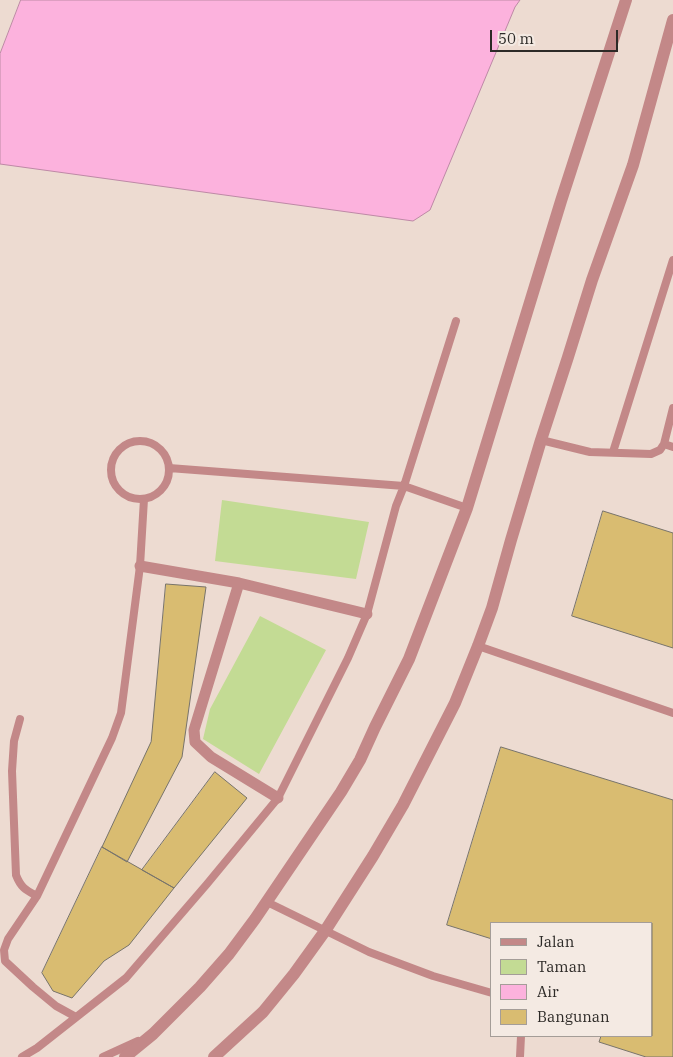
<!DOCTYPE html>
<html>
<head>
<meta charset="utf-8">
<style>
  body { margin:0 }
  #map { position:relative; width:673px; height:1057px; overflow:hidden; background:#f4eae3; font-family:"IBM Plex Serif",serif }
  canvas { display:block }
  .legend { position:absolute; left:490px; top:922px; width:162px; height:115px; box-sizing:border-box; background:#f4eae3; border:1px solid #a49d98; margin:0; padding:6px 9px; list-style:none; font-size:15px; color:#2d2a27 }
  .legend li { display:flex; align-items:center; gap:10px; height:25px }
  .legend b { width:25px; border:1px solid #a49d98 }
  .scale { position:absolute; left:490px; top:30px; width:128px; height:22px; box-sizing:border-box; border:2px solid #2d2a27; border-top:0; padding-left:6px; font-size:15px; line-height:18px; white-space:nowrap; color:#2d2a27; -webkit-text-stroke:4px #f4eae3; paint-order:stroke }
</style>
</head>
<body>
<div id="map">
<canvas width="673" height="1057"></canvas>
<ul class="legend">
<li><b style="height:6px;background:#c38888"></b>Jalan</li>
<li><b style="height:14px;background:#c3db94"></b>Taman</li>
<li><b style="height:14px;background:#fcb2dd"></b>Air</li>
<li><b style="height:14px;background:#d9bc71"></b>Bangunan</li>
</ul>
<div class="scale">50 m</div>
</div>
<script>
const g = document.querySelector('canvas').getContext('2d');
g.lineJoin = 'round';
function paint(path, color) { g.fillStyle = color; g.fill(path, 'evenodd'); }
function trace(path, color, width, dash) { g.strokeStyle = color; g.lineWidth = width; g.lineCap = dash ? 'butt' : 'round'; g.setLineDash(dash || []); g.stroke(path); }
paint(new Path2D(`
  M0,0H673V1057H0ZM492,923H652V1036H492Z`), '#eddbd1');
paint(new Path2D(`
  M222,500L369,522L356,579L215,561Z
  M260,616L326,650L259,774L203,739L210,709Z`), '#c3db94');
const water = new Path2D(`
  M21,0H520L515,7L430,210L413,221L0,164V54Z`);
paint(water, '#fcb2dd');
trace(water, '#be89a6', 1);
const building = new Path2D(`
  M603,511L673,533V648L572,616Z
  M166,584L206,587L182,757L127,862L102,847L151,742Z
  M501,747L673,800V1057H646L599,1042L601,1036H652V923H492V939L447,925Z
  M215,772L247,798L174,888L142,870Z
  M102,847L174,888L129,945L104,961L72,998L53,991L42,973Z`);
paint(building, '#d9bc71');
trace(building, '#78746b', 1);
trace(new Path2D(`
  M541,440L590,452L651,454L660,450L664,444L673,408
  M111 470a29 29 0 1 1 58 0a29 29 0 1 1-58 0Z
  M664,444L673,447
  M613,452L673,260
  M169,468L404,486L467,508
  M478,646L673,713
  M20,719L14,741L12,771L16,875C21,888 26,890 37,896
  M267,902L369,952L433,976L492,993
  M76,1017L56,1006L33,987L5,961L4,950L8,939L37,896L112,738L121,713L140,566L144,499
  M22,1057L37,1048L126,978L207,884L278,798L348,658L367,614L396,506L404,486L456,321
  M103,1057L138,1041
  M520,1057L521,1036`), '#c38888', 8);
trace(new Path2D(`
  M140,566L239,583L367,614
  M239,583L194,730L195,742L211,757L278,798`), '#c38888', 11);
trace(new Path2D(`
  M125,1057L153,1034L200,987L229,954L255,919L341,792L360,760L375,727L409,659L467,508L561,201L626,0
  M214,1057L263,1012L294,974L325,931L373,856L403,805L455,703L478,646L492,608L511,540L541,440L568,357L592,280L633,165L673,20`), '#c38888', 12);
</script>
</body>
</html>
